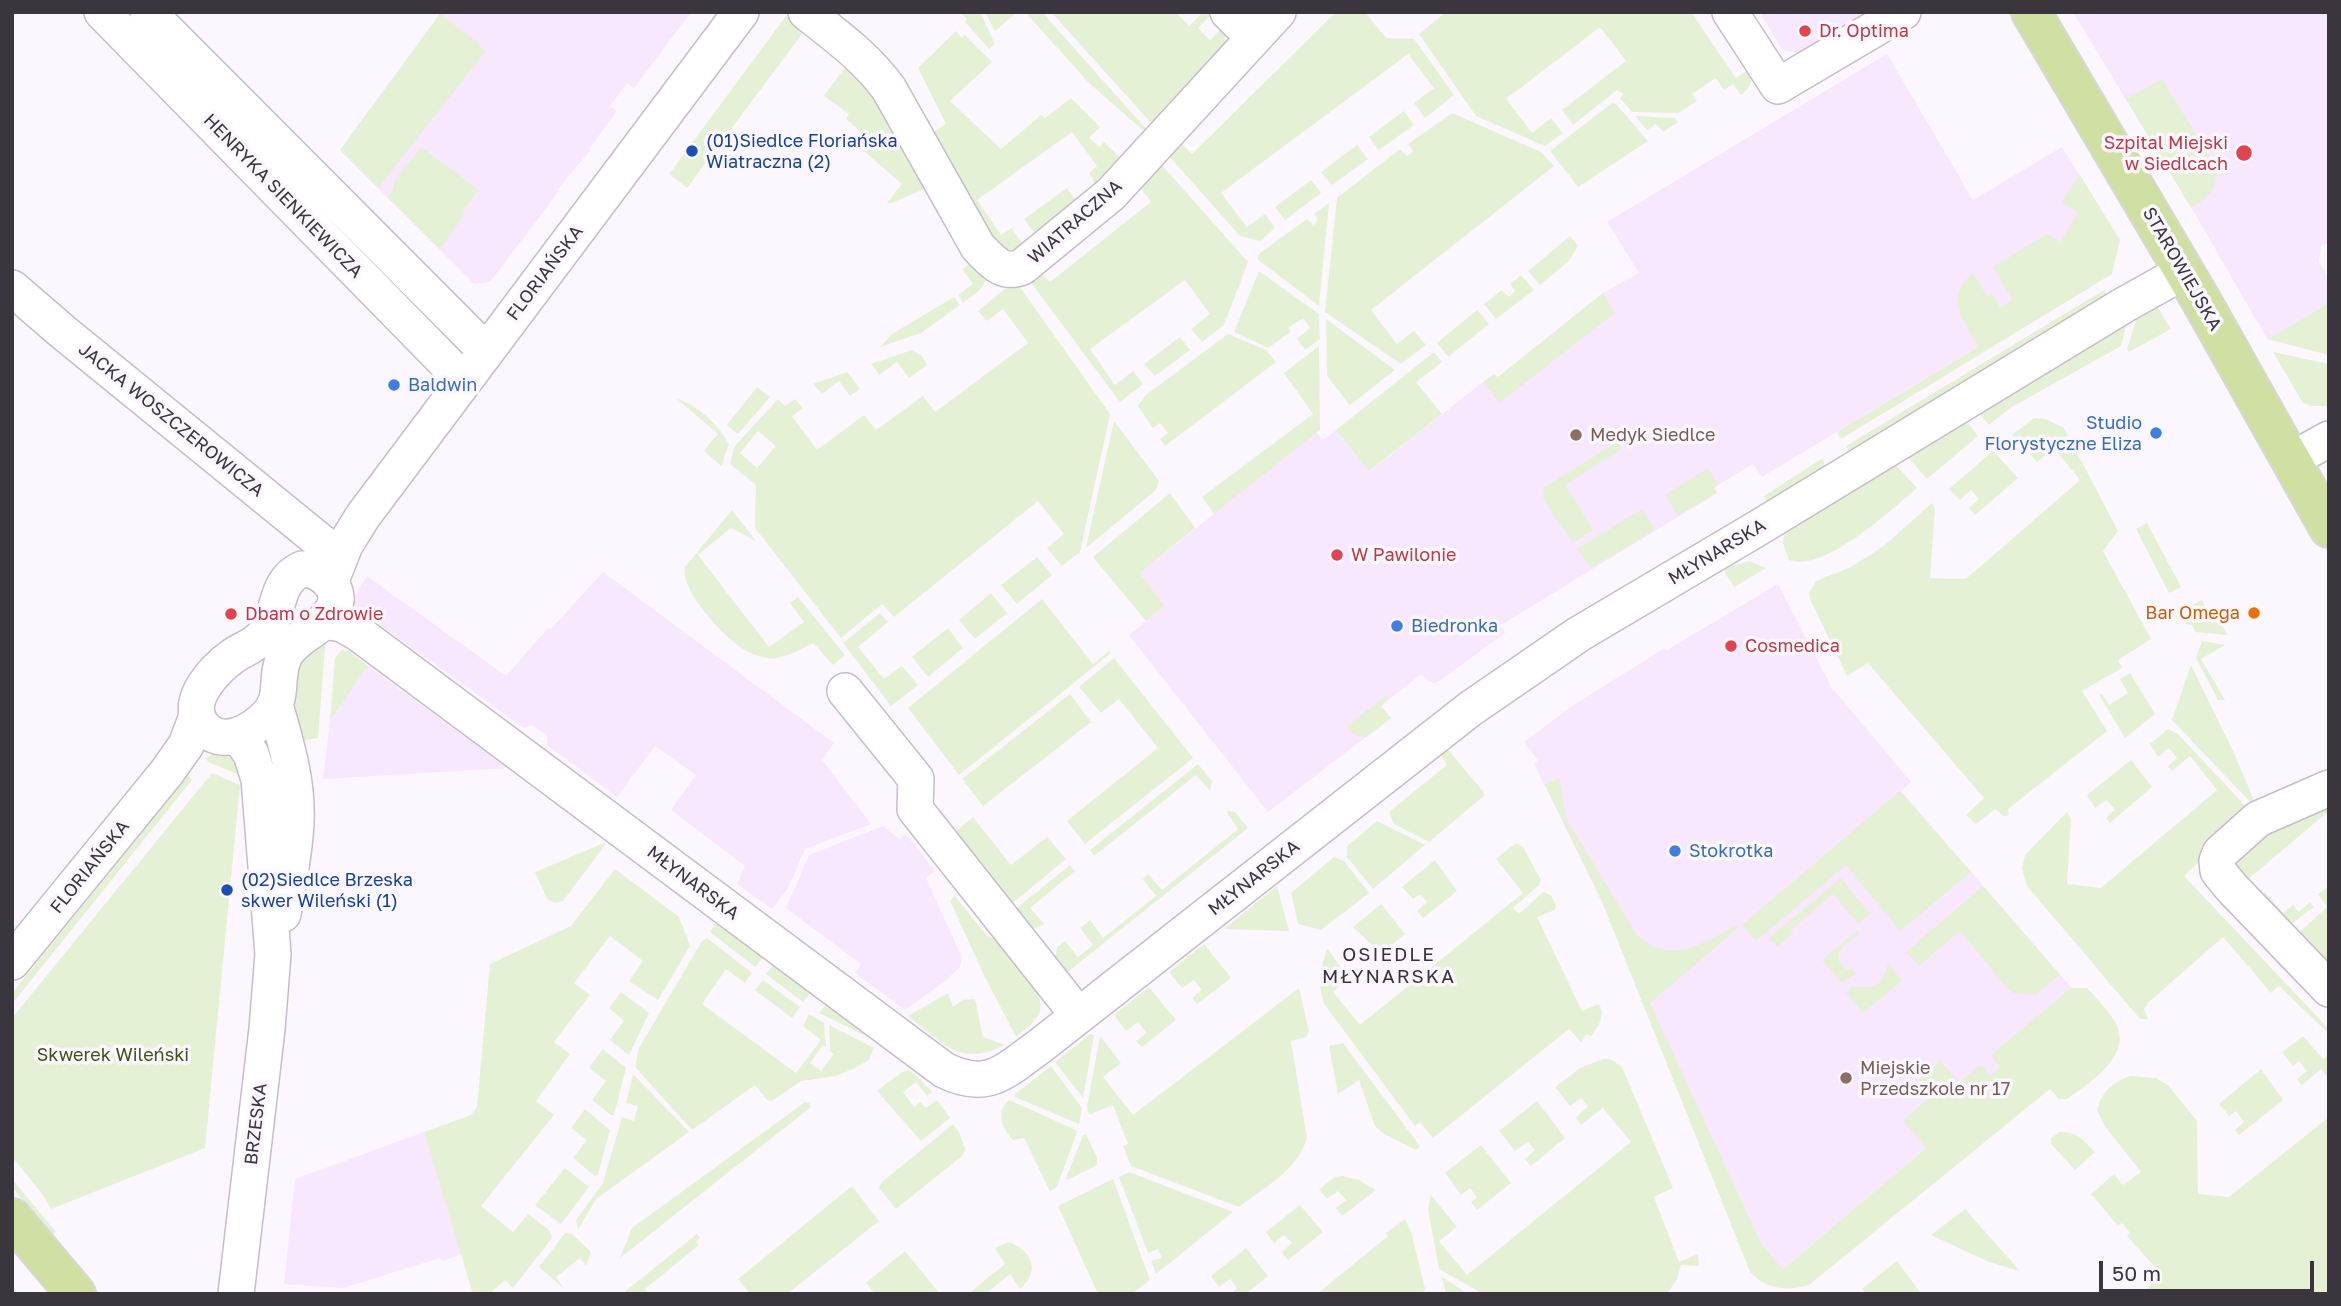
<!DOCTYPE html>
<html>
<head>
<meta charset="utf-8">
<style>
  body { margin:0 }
  #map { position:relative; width:2341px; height:1306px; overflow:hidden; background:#fcf7fe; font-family:"Golos Text",sans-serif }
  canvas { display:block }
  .frame { position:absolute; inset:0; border:14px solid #3b363d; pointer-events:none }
  .scale { position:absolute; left:2099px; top:1261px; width:215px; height:32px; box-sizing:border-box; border:4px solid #3b363d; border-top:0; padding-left:9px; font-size:21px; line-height:24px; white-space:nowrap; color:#3b363d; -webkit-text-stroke:5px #fcf7fe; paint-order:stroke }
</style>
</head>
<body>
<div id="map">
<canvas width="2341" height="1306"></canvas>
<div class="frame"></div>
<div class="scale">50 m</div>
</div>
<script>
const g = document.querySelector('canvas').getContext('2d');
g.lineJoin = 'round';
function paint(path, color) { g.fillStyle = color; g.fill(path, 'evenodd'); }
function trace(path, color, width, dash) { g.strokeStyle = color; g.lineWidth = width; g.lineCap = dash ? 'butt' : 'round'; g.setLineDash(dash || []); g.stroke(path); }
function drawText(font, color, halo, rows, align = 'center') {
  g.font = font + ' "Golos Text",sans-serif'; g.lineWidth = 7; g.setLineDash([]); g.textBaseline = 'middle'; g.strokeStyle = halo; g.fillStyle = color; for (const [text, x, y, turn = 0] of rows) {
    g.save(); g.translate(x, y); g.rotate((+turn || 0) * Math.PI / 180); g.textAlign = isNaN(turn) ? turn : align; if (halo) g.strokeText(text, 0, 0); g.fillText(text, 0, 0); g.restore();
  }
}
paint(new Path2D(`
  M441,12H691L634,88L627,83L610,106L617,111L589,149L590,151L557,190L559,191L490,282L474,284L340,150Z
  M1759,12H1869L1802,54L1783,50Z
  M2073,12H2329V242L2321,246L2319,261L2329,278V303L2267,339L2197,217Z
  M1887,54L1973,200L2062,147L2120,240L2114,265L1762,477L1753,464L1718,485L1714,488L1717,493L1501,625L1505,633L1441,680L1435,683L1428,681L1421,674L1381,706L1391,718L1268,812L1129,635L1165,606L1140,573L1316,432L1323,440L1336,430L1370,471L1483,382L1494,374L1498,377L1603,293L1639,273L1607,222Z
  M603,572L834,743L822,760L871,824L805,849L788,888L772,909L737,884L745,866L671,810L696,775L655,746L617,797L547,745V736L540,730L532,725L524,728L355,607L353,599L367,576L506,676L548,628L551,629Z
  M1778,584L1832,688L1911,782L1901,791L2090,1009L1783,1269L1761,1243L1650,1004L1644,1007L1603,904L1534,764L1538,760L1524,742L1572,706L1665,648L1667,650Z
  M368,666L507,768L323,779L330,721Z
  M883,826L900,840L905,833L935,871L926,878L962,958L960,967L944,982L905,1010L855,973L861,964L786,908L809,855Z
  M424,1132L463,1254L442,1261L440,1258L343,1288L284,1284L295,1179Z`), '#f7e7ff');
paint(new Path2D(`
  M960,12H980L995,44L989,49L965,22L967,19Z
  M985,12H1017L995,31Z
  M1025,12H1042L1147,130L1145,132L1090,84Z
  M1051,12H1176L1189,26L1203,12H1209L1212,14L1198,28L1210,40L1223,27L1226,42L1152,124Z
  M1336,12H1365L1386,38L1414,39L1454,95L1425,118L1414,103L1434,88L1408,54L1221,193L1247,227L1265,214L1275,228L1260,241L1240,236L1169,156L1176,143L1182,144L1192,154Z
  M1446,12H1691L1736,78L1753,66C1754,78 1751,87 1741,95L1733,84L1724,90L1716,78L1692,94L1697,101L1678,113L1632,112L1620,98L1623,94L1617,90L1573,125L1562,110L1626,61L1600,27L1506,99L1532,133L1551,118L1563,133L1545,146L1476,116L1419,34Z
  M440,14L477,42L485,52L378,188L340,150Z
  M786,16L805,30L687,188L669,174Z
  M956,31L962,38L965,35L992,62L950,101L1001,149L1041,115L1045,118L1071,98L1100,127L1089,138L1100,147L1104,142L1120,158L1096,185L1089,173L1097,166L1072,132L977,200L1001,235L1012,228L1022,244C1012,253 1007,251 997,243L932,133L946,124L918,68Z
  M848,63L878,99L927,188L889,204L887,203L902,184L853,142L861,132L846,119L849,114L824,96Z
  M2162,79L2217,169C2217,189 2208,198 2191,208L2126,99Z
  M1612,103L1616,104L1648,141L1578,187L1550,151Z
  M1404,111L1414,125L1379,150L1369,137Z
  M1452,113L1541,152L1554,166L1371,310L1397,344L1414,331L1426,345L1401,364L1325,312L1337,198L1400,149L1407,156L1413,151L1408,144Z
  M1635,116L1675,118L1678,122L1663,132L1656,124L1647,130Z
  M1357,145L1368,159L1332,185L1321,172Z
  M421,147L479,190L462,211L465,214L440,249L387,197L393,189L395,180Z
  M1160,163L1248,262L1224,325L1202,342L1191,329L1210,314L1185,280L1090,349L1115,385L1133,371L1143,384L1120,402L1029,280L1036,269L1050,282L1151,202L1135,180Z
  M2080,175L2120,240L2112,274L1841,439L1837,432L1978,347C1964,318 1942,301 1973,273L1987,296L1992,294L2000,308L2013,300L1993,267L2047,234L2060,242L2078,213L2061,202Z
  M1311,180L1321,193L1285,220L1275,207Z
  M1067,188L1077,202L1035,234L1024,219Z
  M1329,203L1319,306L1257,259L1260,253L1307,219L1313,225L1318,220L1314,214Z
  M1570,236L1578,246L1569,261L1540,285L1528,271Z
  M974,261L988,277L980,290L963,303L958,295L973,284L962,269Z
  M1259,271L1319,314L1320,339L1305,350L1297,339L1310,328L1303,318L1288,328L1291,332L1268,348L1234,332Z
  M1521,275L1534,290L1496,319L1484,304L1502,290L1509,297L1515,291L1510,284Z
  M1012,283H1017L1110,414L1080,552L1062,566L1047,548L1064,534L1038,501L894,617L882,604L841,638L755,528L756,485L730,464L734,447L778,399L785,406L795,399L803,408L792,416L817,450L864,415L876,430L923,396L935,412L1028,343L1003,309L987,321L978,311ZM758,431L776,446L757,468L740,453Z
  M2104,290L2109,299L1854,453L1849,451L1846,446Z
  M1603,293L1615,313L1499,403L1483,382L1494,374L1498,377Z
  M954,297L960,305L921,333L880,347L892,334Z
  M2329,303V355L2267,339Z
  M2156,305L2171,329L2129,352L2127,349L2138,314Z
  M1477,310L1489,324L1448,357L1437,343Z
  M1326,319L1395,370L1350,405L1327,376Z
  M2128,319L2121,346L2010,408L1989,425L1977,411Z
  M1228,334L1266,350L1276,362L1165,446L1160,439L1168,433L1160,423L1153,428L1138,406L1146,395Z
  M1180,337L1190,350L1155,376L1144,364Z
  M1319,346L1320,430L1214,514L1202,497L1313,414L1284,373Z
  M912,350L922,356L927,365L909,378L897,362L879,375L871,364Z
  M1434,352L1442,362L1416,382L1442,414L1369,471L1336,430Z
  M2273,352L2329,364V406H2311L2303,403Z
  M847,372L860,389L850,396L839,381L822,394L813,384Z
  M757,387L770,397L738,434L727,425Z
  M676,398C697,405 718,424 729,444L721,466L704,451L718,434Z
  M1964,418L1978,436L1927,479L1905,454Z
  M2034,418L2046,419L2064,428L2118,531L2103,551L2151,639L2118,660L2122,668L2082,691L2107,731L2008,809L2009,815L2004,816L1995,809L1976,824L1966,815L1984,798L1868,663L1847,676L1810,599L1809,593L1816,581L1849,568L1867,557L1885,545L1932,503L1935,508L1930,578L1966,579L2080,480L2054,448L2037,462L2030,454L2039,446L2031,437L2021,445L2012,435Z
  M1114,421L1159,481L1156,490L1086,548Z
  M1618,441L1622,449L1565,485L1593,530L1573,543L1543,499L1544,488Z
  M1993,451L2018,478L1975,515L1969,508L1979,499L1971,490L1960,500L1949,489Z
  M1823,458L1825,466L1823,471L1769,504L1764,496Z
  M1892,461L1917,488C1891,510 1824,573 1789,560L1783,543L1784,530Z
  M1708,468L1718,485L1714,488L1717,493L1678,516L1665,495Z
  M1170,493L1195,528L1140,573L1165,606L1146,621L1093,557Z
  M1642,509L1655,530L1591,568L1577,549Z
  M732,510L756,541L731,528L698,555L769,647L804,622L790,603L798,597L845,655L833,665L813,643C801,649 781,661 767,658C761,657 752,654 747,651C727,641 679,590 685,567Z
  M2147,523L2181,587L2169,593L2136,529Z
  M1037,557L1052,575L1017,604L1001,585Z
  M1749,561L1766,568L1734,587L1725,573V568Z
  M991,593L1007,613L975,639L959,620Z
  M1042,599L1093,664L1109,651L1111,653L959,775L908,708Z
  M2202,600L2210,615L2215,612L2227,635L2195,632L2192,625L2186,624L2181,611Z
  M880,613L888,622L858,647L884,679L902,666L918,685L891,706L843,643Z
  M948,628L963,648L928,677L912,657Z
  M326,635L318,738L306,740L299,738L288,676L291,659Z
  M2202,641L2225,645L2201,659L2225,700H2218L2196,658Z
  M341,650L349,651L368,666L330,721L335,658Z
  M1114,658L1193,758L1085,844L1067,821L1158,748L1119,699L1101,713L1079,687Z
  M2191,665L2234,753L2256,805L2254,806L2172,720Z
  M2130,673L2155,714L2125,738L2099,695L2102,694L2109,705L2128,693L2120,679Z
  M1070,694L1091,722L983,806L962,779Z
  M1387,695L1390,698L1381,706L1391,718L1366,737C1357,737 1352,734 1347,726Z
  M2168,729L2178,734L2252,813L2184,876L2329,1029V1034L2279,986L2271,993L2223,937L2149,1002L2144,1009L2148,1019H2140L2027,886L2022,869L2025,855L2067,812L2071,819L2067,884L2101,888L2217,790L2190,756L2172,771L2168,766L2177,758L2169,748L2158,757L2150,744Z
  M1443,750L1449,751L1483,791L1484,796L1429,842L1394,824L1389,812L1447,765L1440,754Z
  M218,752L232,753L247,778L208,762L206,758Z
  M2131,760L2152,787L2110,823L2106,818L2115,809L2106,800L2095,808L2087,795Z
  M1198,764L1212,781L1210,791L1196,775L1094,856L1090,850Z
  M212,773L240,785L205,1148L51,1209L41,1192L12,1157V1018Z
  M189,775L192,780L12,1004V993Z
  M1559,778L1566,818L1636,934C1668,966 1704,944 1736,925L1738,928L1650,1003L1761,1243L1783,1269L1926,1148L1903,1121L1932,1095L1919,1079L1940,1061L1959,1082L1981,1065L1990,1076L2000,1067L1991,1055L2071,988H2087C2096,998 2108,1010 2115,1022C2134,1055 2090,1083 2067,1099H2059L2050,1089L1809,1285C1787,1292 1766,1289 1750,1272L1603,904L1545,784Z
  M1900,791L1971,872L1900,931L1846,865L1756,941L1742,925Z
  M2329,802V811L2247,880L2260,896L2265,892L2283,913L2293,905L2299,912L2310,902L2314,907L2286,928L2236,873L2235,861L2262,828Z
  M1226,811L1235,812L1248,828L1065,974L1055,958L1057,947L1065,941L1078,957L1093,945L1080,928L1090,920L1103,938L1156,896L1143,879L1148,874L1162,890L1238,829Z
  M973,817L1011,865L1047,837L1066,859L1010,905L952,834Z
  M1377,821L1425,845L1373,889L1347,857V846Z
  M604,843L606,844L563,901L555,903L547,899L535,872Z
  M1516,843L1523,847L1541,880L1539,885L1513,908L1519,914L1543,892L1551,895L1556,906L1555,910L1537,917L1582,1011L1599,1004C1606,1016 1598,1026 1592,1036L1586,1034L1581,1042L1569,1029L1433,1138L1420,1122L1415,1126L1324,1004C1317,984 1321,968 1327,948L1349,978L1333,992L1360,1025L1523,893L1496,859Z
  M1334,857L1344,861L1369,893L1321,930L1298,924L1291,893Z
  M1435,860L1457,891L1423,918L1417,911L1427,902L1420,894L1413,899L1402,887Z
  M1070,865L1075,871L1030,908L1044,924L1036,928L1026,927L1013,911Z
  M615,869L679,917L690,946L658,1000L629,981L643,961L610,936L574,983L590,995L554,1042L570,1054L536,1101L554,1115L481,1206L513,1232L528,1214L549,1230L552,1238L513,1288L505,1280L489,1294H473L424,1132L471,1115L477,1107L490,964L571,926Z
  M1841,878L1870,914L1858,924L1833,894L1791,930L1793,933L1777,947L1769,938Z
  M1277,886L1289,931L1224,929Z
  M1983,886L2060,975L2035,995L2013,993L1993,974L1995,973L1960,931L1919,966L1906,952Z
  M2329,886V974L2294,937L2327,907L2318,894Z
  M955,896L987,936L1005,941L1035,978L1030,983C1051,1008 1038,1020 1016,1037L985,977L950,901Z
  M1381,904L1405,934L1370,962L1363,954L1373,946L1353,927Z
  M719,917L767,953L755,967L710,932Z
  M1858,930L1860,933L1843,947L1839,954V962L1845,969H1852L1855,973L1842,983L1822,960Z
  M707,938L752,973L745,983L726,969L702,1004L796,1073L821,1040L803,1026L809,1014L824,1023L826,1047L823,1045L810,1063L821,1071L834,1054L830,1051L829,1025L874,1048L869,1060L853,1069L836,1076L801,1081L772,1101L767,1100L755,1085L692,1130L635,1067L639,1048L702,941Z
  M1204,944L1231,978L1197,1004L1192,998L1202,990L1194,980L1182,988L1169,972Z
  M777,960L814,988L803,1002L766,974Z
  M1888,963L1902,981L1863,1013L1846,992L1853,986C1878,990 1882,985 1888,963Z
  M763,980L800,1007L792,1018L755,990Z
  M1149,987L1176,1020L1142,1047L1136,1041L1147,1033L1138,1022L1126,1031L1114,1015Z
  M1299,988L1309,1032L1306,1037L1291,1041L1307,1138C1298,1170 1265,1187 1239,1207L1131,1166L1123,1146L1128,1144L1113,1105L1089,1115L1087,1107L1100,1036L1121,1063L1103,1077L1133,1115Z
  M621,992L649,1013L629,1055L610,1040L624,1021L609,1008Z
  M948,993L953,1007L962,1000L975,999L983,1037L1005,1045C959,1068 943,1043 908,1016Z
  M830,1000L874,1039V1040L819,1013Z
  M1090,1034L1094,1035L1083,1098L1055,1062Z
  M2303,1036L2323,1059L2329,1055V1079L2321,1069L2302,1085L2297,1079L2307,1071L2299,1061L2293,1066L2282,1052Z
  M1343,1043L1420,1146L1416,1150L1384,1134L1375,1126L1359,1080L1338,1094L1329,1046Z
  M603,1049L626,1068L614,1115H611L592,1100L606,1081L589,1068Z
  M1603,1059H1610L1622,1067L1673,1188L1654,1197L1679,1262L1698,1254L1699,1266L1681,1265L1677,1279L1667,1294H1483L1439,1269L1428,1209L1431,1195L1457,1227L1439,1241L1467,1275L1631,1142L1603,1108L1581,1125L1576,1118L1588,1106L1581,1098L1570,1106L1555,1087L1580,1068Z
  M1051,1066L1082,1108L1079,1124L1015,1097V1094Z
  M2261,1069L2283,1100L2239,1135L2235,1130L2244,1122L2236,1111L2229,1116L2219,1104Z
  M908,1070L915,1074L932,1092L927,1096L916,1082L903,1092L914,1107L920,1102L926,1108L937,1100L950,1118L921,1141L877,1091L902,1072Z
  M633,1074L689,1132L596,1199L578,1230L576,1220L603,1183L622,1117L634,1121L638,1106L626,1103Z
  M2130,1076L2155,1078L2168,1085L2197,1121L2198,1194L2229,1197L2329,1117V1294H2141L2162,1275L2127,1236L2130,1233L2122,1223L2118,1226L2091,1194L2114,1174L2123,1185L2141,1172L2104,1125L2097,1110C2102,1091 2113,1082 2130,1076Z
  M1009,1100L1076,1130L1077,1132L1057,1187L1050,1191L1024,1138L1013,1140C1002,1128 995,1112 1009,1100Z
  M1537,1101L1565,1138L1531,1166L1525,1159L1535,1150L1528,1142L1515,1151L1499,1131Z
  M805,1102L809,1103L811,1107L620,1258L632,1228Z
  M585,1109L610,1130L598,1174L595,1176L573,1158L587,1140L571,1128Z
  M953,1124L959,1132L965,1149L962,1156L896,1209L879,1188L882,1182Z
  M2060,1132C2077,1131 2084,1141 2095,1152L2075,1170L2052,1145L2051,1138Z
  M1086,1134L1097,1158V1165L1067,1180L1066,1178L1083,1135Z
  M1481,1145L1511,1183L1477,1210L1471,1202L1477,1197L1470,1188L1461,1195L1445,1173Z
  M565,1168L589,1187L561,1224L535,1205Z
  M1129,1172L1233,1212L1156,1274L1151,1261L1162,1258L1158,1249L1148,1253L1119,1177Z
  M1342,1176L1359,1180L1376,1190L1342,1216L1336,1208L1346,1200L1338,1191L1327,1199L1319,1189L1335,1177Z
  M12,1179L56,1232L52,1236L12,1187Z
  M1113,1179L1150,1280L1132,1294H1098L1058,1206Z
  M852,1186L879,1221L787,1294H750L738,1279Z
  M1300,1205L1323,1232L1288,1260L1282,1252L1292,1243L1284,1235L1274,1243L1266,1232Z
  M1965,1209L2020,1271L1989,1262L1931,1235Z
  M1405,1219L1412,1235L1425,1289L1422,1294H1317L1388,1236L1386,1233Z
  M565,1233L572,1234L591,1252L586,1266L580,1258L556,1277L564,1289L539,1267Z
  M697,1234L700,1238L696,1242L699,1245L645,1289L648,1294H622Z
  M1009,1242C1033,1251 1040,1272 1020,1289L1010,1274L985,1294H968L1005,1264L995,1248Z
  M1246,1248L1268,1276L1246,1294H1231L1237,1288L1230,1279L1219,1287L1211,1276Z
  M905,1251L909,1256L940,1294H875L866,1283Z
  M1897,1261L1920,1292L1917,1294H1866L1862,1289Z
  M1442,1277L1468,1294H1446Z`), '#e5f1d4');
const minor = new Path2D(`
  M102,12L464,381
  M148,12L486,351
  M806,12C836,36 866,57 889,89L978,247C992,261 1002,275 1022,267L1111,194L1278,12
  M1228,12L1254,38
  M1730,12L1778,86L1903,12
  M12,288L63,332L332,551
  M2291,460L2329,439
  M302,569C320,568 343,588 334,607C324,630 296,634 285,655C273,679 287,698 264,719C253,729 238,739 221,737C213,736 204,730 200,722C186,699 215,669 233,656C243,649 255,646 264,635C281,614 273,582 302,569Z
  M330,583L345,545L363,516L741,12
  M324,621L342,624L358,633L944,1070C988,1092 1005,1071 1040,1046L1470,709L1579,634L1758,528L2124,305L2183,272
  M845,691L916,779L915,809L1078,1015
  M275,705C286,743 298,782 296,822C295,852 288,884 283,914
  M2329,788L2258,819L2220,853L2217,861L2218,871L2231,887L2329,989
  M12,962L167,772L186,745L197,716
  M236,1294L267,1029L273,954L259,779L251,754L238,735`);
const major = new Path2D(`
  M2031,12L2202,302L2329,528
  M12,1218L76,1294`);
trace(minor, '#c7bccc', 38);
trace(major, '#d8d7d8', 42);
trace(minor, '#fff', 35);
trace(major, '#d0e0a3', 38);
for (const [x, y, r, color] of [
  [1805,31,7,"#e0444e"],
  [692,151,7,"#1a4fb4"],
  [2244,153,9,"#e0444e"],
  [394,385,7,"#3f7fe0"],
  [2156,433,7,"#3f7fe0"],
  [1576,435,7,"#8d6e63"],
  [1337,555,7,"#e0444e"],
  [2254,613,7,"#e8710a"],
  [231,614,7,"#e0444e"],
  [1397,626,7,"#3f7fe0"],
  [1731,646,7,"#e0444e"],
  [1675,851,7,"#3f7fe0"],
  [227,890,7,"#1a4fb4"],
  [1846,1078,7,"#8d6e63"]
]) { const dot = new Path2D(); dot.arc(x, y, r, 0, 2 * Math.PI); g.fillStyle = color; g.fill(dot); trace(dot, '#fcf7fe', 2.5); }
drawText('18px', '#be3a42', '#fcf7fe', [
  ["Dr. Optima",1819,31],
  ["Szpital Miejski",2228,143,"right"],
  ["w Siedlcach",2228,164,"right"],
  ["W Pawilonie",1351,555],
  ["Dbam o Zdrowie",245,614],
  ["Cosmedica",1745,646]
], 'left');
drawText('18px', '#164399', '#fcf7fe', [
  ["(01)Siedlce Floriańska",706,141],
  ["Wiatraczna (2)",706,162],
  ["(02)Siedlce Brzeska",241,880],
  ["skwer Wileński (1)",241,901]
], 'left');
drawText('18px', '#3b363d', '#fcf7fe', [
  ["HENRYKA SIENKIEWICZA",283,196,46],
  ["WIATRACZNA",1075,222,-41],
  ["STAROWIEJSKA",2182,269,60],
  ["FLORIAŃSKA",545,273,-53],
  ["JACKA WOSZCZEROWICZA",171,420,39],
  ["MŁYNARSKA",1717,552,-31],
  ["FLORIAŃSKA",90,867,-51],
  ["MŁYNARSKA",1254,878,-38],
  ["MŁYNARSKA",693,883,37],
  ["BRZESKA",256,1124,-83]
]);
drawText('18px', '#366cbe', '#fcf7fe', [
  ["Baldwin",408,385],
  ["Studio",2142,423,"right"],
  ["Florystyczne Eliza",2142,444,"right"],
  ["Biedronka",1411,626],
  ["Stokrotka",1689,851]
], 'left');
drawText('18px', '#785e54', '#fcf7fe', [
  ["Medyk Siedlce",1590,435],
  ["Miejskie",1860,1068],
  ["Przedszkole nr 17",1860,1089]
], 'left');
drawText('18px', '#c56008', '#fcf7fe', [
  ["Bar Omega",2240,613]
], 'right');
drawText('18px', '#3f5214', '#fcf7fe', [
  ["Skwerek Wileński",113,1055]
]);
g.letterSpacing = '2px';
drawText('19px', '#39313e', '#fcf7fe', [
  ["OSIEDLE",1389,955],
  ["MŁYNARSKA",1389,977]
]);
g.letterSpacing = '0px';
</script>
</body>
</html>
